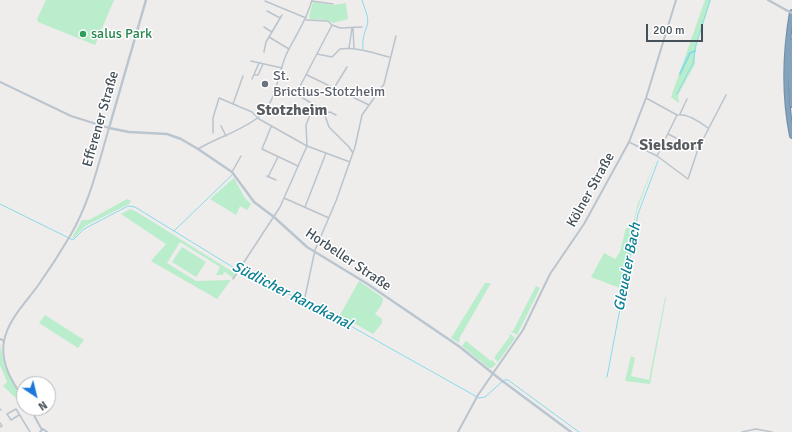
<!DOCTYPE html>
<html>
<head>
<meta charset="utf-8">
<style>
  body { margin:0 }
  #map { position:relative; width:792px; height:432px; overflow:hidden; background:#efecec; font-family:Signika,sans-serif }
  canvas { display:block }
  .north { position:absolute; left:16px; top:376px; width:40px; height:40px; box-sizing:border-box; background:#fff; border:1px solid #b5b9bd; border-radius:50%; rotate:145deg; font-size:11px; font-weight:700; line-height:16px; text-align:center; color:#455159 }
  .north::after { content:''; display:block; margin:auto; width:14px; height:18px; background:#1a78da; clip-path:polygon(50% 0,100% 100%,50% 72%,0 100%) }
  .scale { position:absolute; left:646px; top:24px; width:57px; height:18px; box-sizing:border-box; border:2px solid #455159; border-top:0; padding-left:5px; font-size:12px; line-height:14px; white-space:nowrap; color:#455159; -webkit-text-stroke:3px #fff; paint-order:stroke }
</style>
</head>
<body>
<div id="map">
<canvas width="792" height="432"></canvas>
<div class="north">N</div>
<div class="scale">200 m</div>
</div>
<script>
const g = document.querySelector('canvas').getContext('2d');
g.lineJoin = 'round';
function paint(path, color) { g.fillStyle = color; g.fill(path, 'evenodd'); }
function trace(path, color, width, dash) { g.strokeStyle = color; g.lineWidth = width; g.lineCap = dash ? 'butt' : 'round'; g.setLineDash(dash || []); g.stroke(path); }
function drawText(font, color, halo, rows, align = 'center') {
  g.font = font + ' Signika,sans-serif'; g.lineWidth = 3; g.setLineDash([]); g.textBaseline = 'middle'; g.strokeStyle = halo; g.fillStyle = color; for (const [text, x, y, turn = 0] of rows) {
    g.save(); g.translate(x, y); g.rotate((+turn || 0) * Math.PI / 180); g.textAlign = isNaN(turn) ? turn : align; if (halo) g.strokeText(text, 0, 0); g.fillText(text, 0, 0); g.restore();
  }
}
paint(new Path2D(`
  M46,0H114L95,45L38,22L37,19Z
  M705,0H711L695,50V64L678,95L679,103L671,97Z
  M313,2L333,5L346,3L348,19L333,23L328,20L310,19L309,17Z
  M656,159L637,210L633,229L636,230L632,255L628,254L622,288H620L591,277L604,253L615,259L620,252L626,228L632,229L637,206Z
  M234,178L245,198L251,204L247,210L240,206L236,215L210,199Z
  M127,199L131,201L129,204L85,226L74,238H72L82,220H89Z
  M130,209L137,212L233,272L235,275L233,278L225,272L222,275H216L220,267L180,242L167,263L196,281L231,280L217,299L151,261L166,244L121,214Z
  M182,247L206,262L196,277L172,262Z
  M359,281L383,298L382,304L375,314L382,319V323L373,334L340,315Z
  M485,283H491L460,337L459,343L451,338Z
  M536,286L540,288L517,335L510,331H513Z
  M665,297H666L650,384L625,381L631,356L635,358L631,376L649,380Z
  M45,315L84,340L78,348L39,323Z
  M509,333L515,338L498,362L494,358L510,336Z
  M466,341L491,361L492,360L496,364L492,368H489L462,346Z
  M0,343L4,365L20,396L17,399L3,386L7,382L0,365Z`), '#b9edcb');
trace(new Path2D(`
  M362,0C364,8 370,18 367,26C364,34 362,40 363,49
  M677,94L693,63L696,45L710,0
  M0,204L73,240L84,229L128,206L135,207L244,274L315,306L479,398L485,397L504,380H508L579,432
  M174,231L232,175
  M607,377L638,214L658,161`), '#87dbea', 1);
trace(new Path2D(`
  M680,74L690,53L695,51`), '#87dbea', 2);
const motorway = new Path2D(`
  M792,12C785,53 784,96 792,136
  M792,41L790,68L792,105`);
trace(motorway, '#6f8da7', 6);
trace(new Path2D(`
  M265,1L306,18
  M312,1L333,4
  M267,11L280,18
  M332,25L340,28L362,27
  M264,27L272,32
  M353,28L354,49
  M269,37L289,49
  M349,48L352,28
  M264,52L266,42L282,15
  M317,54L332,57L340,49C357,47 373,53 389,57
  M251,61L282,68
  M254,75H258L263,64
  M307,75L369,105
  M252,79L259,63
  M334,88L347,67
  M273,92L295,94
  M296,94L332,25L328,21L306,20
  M296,94L323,110L329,127L349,147L353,153
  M646,98L677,115C687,113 700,122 708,128
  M233,104L243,76
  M325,113L330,112L336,115
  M680,114L687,99
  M221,126L226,136
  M271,127L262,149L298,166
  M213,133V118L219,98L252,112L259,119L307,146L350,162
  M668,134L698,149
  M629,142L657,156L688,179L698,149L726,95
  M198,149C218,137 242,131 260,116C276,102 278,74 286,55C295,36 307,20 312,0
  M657,156L677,115
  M232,172L241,156
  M267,176L276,180
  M268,177L278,157
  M284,198L329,218
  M305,207L326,153
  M233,279L280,207L307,146L306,125L314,105
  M305,297L315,250L336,201L355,147L362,115L384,84L396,36
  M0,409L1,410
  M19,415L11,420L7,414L16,409L30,432
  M0,423L2,426L0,427
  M742,432L756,429L772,432`), '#bac4cc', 1.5);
trace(new Path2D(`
  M0,82L71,116L109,128C98,165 90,202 70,236C60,253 49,270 37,287C25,303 8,320 4,341C0,363 12,382 24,399
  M0,339L4,341
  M30,408L42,430
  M40,432L43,429L47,432
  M458,432L478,395L523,330L550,274L584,224L629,142L646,98L676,0`), '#bac4cc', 2);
trace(new Path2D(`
  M146,0L109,128L129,132L167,134L181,139L198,149L232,172L254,202L274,217L307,247L366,283L460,347L501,380L571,432
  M768,0L786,10`), '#b9c6d0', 2.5);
trace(motorway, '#84a2bb', 4);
trace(new Path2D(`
  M786,10L792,13`), '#b9c6d0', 2.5);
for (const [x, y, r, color] of [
  [83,34,4,"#2e9e5b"],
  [265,84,4,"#6b7280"]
]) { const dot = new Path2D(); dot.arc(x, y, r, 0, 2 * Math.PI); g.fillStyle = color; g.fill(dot); trace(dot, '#fff', 1.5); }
drawText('14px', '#27864d', '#fff', [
  ["salus Park",91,34]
], 'left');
drawText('14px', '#5b616d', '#fff', [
  ["St.",273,76],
  ["Brictius-Stotzheim",273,92]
], 'left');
drawText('14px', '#455159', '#fff', [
  ["Efferener Straße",101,119,-74],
  ["Kölner Straße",591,190,-61],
  ["Horbeller Straße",348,260,34]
]);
drawText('italic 15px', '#0d8094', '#fff', [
  ["Gleueler Bach",628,267,-79],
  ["Südlicher Randkanal",292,296,27]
]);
drawText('bold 16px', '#595d61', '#fff', [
  ["Stotzheim",292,111],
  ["Sielsdorf",671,146]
]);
</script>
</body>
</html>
